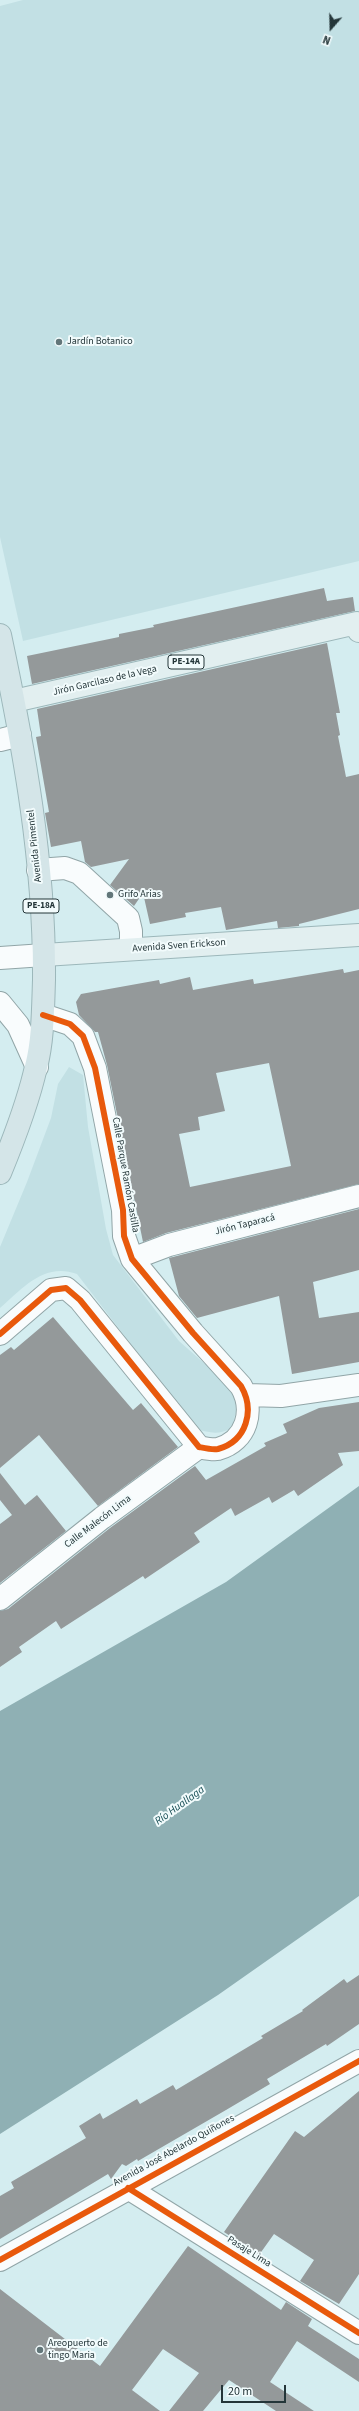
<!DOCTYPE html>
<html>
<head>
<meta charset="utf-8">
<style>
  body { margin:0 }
  #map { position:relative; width:359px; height:2411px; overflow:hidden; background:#d4edf0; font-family:"Source Sans 3",sans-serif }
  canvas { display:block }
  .north { position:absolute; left:311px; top:8px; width:40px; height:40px; -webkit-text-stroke:3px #f2fbfc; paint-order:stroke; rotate:200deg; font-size:11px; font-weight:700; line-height:16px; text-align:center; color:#243639 }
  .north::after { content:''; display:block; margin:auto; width:14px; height:18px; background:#243639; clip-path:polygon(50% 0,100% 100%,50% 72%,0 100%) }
  .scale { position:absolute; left:221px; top:2385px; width:65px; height:18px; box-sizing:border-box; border:2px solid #243639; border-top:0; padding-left:5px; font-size:12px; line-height:14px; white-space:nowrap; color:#243639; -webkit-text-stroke:3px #f2fbfc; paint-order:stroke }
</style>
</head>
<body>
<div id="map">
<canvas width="359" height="2411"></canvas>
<div class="north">N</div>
<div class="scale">20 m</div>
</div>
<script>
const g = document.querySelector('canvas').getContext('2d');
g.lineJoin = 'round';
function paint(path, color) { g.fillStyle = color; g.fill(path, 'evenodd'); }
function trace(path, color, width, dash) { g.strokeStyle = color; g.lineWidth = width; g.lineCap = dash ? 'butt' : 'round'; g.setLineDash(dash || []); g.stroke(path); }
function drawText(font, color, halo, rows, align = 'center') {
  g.font = font + ' "Source Sans 3",sans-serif'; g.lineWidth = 4; g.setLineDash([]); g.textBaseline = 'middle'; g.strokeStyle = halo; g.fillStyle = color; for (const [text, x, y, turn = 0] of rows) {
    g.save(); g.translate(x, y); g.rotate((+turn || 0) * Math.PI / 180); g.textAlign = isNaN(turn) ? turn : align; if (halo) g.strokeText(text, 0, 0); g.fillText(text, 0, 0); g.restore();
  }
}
paint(new Path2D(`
  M23,0H359V561L23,641L0,537V6Z
  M69,1067L83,1075L88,1127L106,1229L113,1255L179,1341L223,1380L234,1396L236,1411L232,1428C219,1435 210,1433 196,1429L77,1274C44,1262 23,1288 0,1308V1247L27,1182L51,1118L58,1084Z`), '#c2e0e4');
paint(new Path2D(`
  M359,1486V1896L218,1995L0,2134V1711L226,1582Z`), '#8fb0b4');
paint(new Path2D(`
  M324,588L327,601L353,597L355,611L32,684L27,656L119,637V634L154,627L153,625Z
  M327,643L340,713H336L340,735L338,736L346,777L359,774V909L299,924V926L278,928L277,921L226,930L221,907L185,913L186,917L150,924L143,893L134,906L110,885L129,859L91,867L85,862L81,841L51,847L45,813L49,812L36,737L41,736L37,709Z
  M343,969L344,973L359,970V1184L166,1233L143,1242L107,1065L98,1032H95L79,1015L76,1002L81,994L159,980L160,984L190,977L193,990L253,979L254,984ZM269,1063L291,1166L190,1187L179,1134L200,1130L198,1117L225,1111L216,1073Z
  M359,1209V1270L313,1282L319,1318L359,1312V1362L292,1374L279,1296L197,1318L179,1296L169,1258Z
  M53,1317L133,1410L141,1403L178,1447L98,1506L39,1435L0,1468V1355L11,1347L14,1350Z
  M359,1402V1451L338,1453L343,1465L298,1496L294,1490L272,1503L269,1497L235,1516L231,1508L194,1533L200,1542L145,1579L143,1576L61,1629L56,1621L19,1647L22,1652L0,1667V1611L8,1609L110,1528L195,1466L206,1480L266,1446L264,1443L287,1433L283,1424L319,1408Z
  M0,1473L25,1505L37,1495L66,1531L0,1583V1524L12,1515L0,1500Z
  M359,1975V2024L327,2046L326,2044L267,2079L270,2084L226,2110L138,2161L137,2159L126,2166L122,2164L111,2179L108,2174L0,2239V2196L14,2188L11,2182L86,2138L79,2126L100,2113L103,2119L137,2099L140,2104L173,2085L176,2090L263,2038L261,2036L303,2011L302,2010L344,1979L347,1983Z
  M359,2091V2274L339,2304L300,2281L314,2260L274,2234L259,2255L224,2232L295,2131L304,2137Z
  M188,2246L281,2310L286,2302L312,2319L308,2326L359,2359V2382L297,2341L270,2382L314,2411H276L229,2380L203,2411H169L199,2373L163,2349L132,2390L160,2411H0V2289L100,2366Z`), '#94999a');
const minor = new Path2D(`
  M0,740L20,735
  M38,870L65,868L79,873L128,918L131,931V949
  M0,958L44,955
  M0,1003L18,1025L37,1067
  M132,1259L169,1245L359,1196
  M0,1334L51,1290L66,1288L80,1300L199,1447C204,1448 212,1450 218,1449C247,1441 255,1410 241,1386L193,1333L132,1259L124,1236L123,1210L95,1068L83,1036L70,1024L43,1015
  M247,1395L281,1396L359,1385
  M0,1599L102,1518L199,1447
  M128,2188L359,2333
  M0,2260L359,2061`);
const major = new Path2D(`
  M14,701L357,623L359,631
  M44,955L359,935`);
const highway = new Path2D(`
  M0,635C24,748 45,864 44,980C43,1009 43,1040 36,1067C28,1103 14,1139 0,1173`);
trace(minor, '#91a5a7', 24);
trace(major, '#9cb7ba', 24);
trace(highway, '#9cb7ba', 24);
trace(minor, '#f9fcfd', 22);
trace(major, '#e2eff0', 22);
trace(highway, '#d4e5e8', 22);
trace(new Path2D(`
  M0,1334L51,1290L66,1288L80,1300L199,1447C204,1448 212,1450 218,1449C247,1441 255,1410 241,1386L193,1333L132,1259L124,1236L123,1210L95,1068L83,1036L70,1024L43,1015
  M128,2188L359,2333
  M0,2260L359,2061`), '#e8590c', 6);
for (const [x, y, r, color] of [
  [59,342,4,"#627679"],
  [110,895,4,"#627679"],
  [40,2350,4,"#627679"]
]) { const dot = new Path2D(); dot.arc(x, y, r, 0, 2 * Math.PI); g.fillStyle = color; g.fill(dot); trace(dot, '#f2fbfc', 1.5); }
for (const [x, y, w] of [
  [186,662,36],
  [41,906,36]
]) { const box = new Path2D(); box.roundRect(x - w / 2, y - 7, w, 14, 3); g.fillStyle = '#f2fbfc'; g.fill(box); trace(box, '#243639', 1); }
drawText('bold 9px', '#243639', null, [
  ["PE-14A",186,662],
  ["PE-18A",41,906]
]);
drawText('10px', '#243639', '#f2fbfc', [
  ["Jardín Botanico",67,342],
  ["Grifo Arias",118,895],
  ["Areopuerto de",48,2344],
  ["tingo Maria",48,2356]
], 'left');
drawText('10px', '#243639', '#f2fbfc', [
  ["Jirón Garcilaso de la Vega",105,681,-13],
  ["Avenida Pimentel",35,846,-96],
  ["Avenida Sven Erickson",179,946,-4],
  ["Calle Parque Ramón Castilla",125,1175,80],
  ["Jirón Taparacá",245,1225,-14],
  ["Calle Malecón Lima",98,1522,-37],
  ["Avenida José Abelardo Quiñones",174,2151,-29],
  ["Pasaje Lima",249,2252,32]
]);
drawText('italic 11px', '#144b52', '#f2fbfc', [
  ["Río Huallaga",180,1806,-36]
]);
</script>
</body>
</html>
